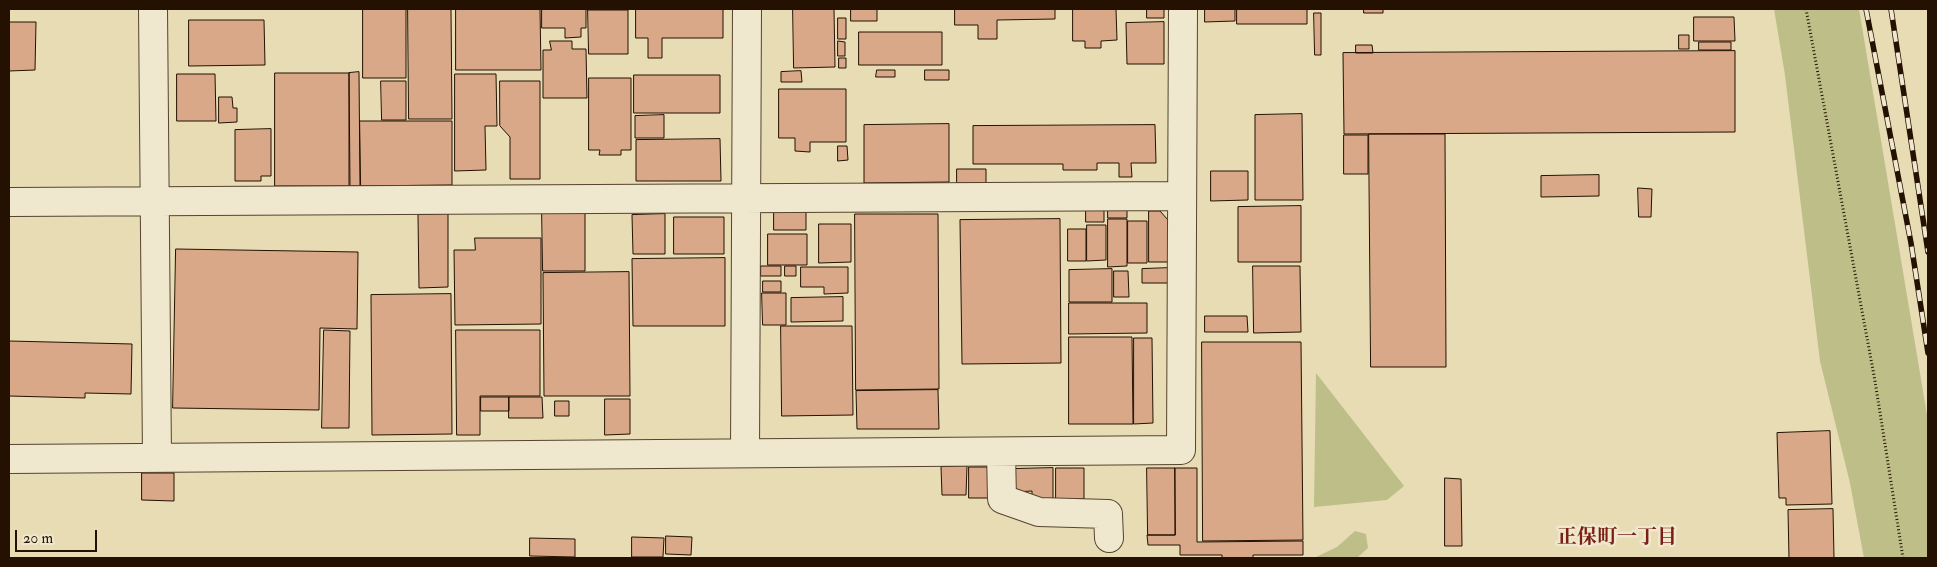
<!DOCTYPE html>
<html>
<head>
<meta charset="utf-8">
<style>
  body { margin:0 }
  #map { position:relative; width:1937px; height:567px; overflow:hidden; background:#e7dcb4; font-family:"IM FELL Double Pica",serif }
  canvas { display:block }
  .frame { position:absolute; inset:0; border:10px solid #241101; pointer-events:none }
  .scale { position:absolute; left:15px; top:530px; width:82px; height:22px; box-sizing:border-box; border:2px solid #241101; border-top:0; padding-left:6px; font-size:15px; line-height:18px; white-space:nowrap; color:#241101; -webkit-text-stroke:4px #efe8ce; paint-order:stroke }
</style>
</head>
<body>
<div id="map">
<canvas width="1937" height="567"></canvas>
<div class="frame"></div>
<div class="scale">20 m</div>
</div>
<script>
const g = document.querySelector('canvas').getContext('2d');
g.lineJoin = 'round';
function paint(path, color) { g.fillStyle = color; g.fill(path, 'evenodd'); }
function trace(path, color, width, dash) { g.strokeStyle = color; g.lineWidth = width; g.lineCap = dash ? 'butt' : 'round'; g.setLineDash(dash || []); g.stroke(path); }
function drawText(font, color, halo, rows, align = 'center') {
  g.font = font + ' "IM FELL Double Pica","Noto Serif JP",serif'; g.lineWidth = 5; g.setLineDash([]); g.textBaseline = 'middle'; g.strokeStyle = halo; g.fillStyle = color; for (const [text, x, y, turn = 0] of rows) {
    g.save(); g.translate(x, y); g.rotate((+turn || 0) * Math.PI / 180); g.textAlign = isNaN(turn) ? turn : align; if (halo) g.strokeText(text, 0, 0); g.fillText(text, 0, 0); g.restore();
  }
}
paint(new Path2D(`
  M1774,9H1859L1928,421V558H1864L1850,483L1820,361L1785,75Z
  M1316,373L1404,486L1387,500L1314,507Z
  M1355,531L1366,534L1368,548L1357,558H1314L1337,547Z`), '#bdbe88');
const building = new Path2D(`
  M363,9H406V78H363Z
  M408,9H451L452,119H409Z
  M456,9H540L541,70H456Z
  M542,9H586V28H581V37L565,38V28H542Z
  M636,9H723V38H662V58H648V38H636Z
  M793,9H834L835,67L794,68Z
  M851,9H877V21H851Z
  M955,9H1055V19L997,20V39H978V25H955Z
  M1073,9H1116L1117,40L1101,41V48H1085V41H1073Z
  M1147,9H1164V18H1147Z
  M1205,9H1235V21L1205,22Z
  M1237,9H1307V24H1237Z
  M1364,9H1383V13H1364Z
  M588,10H628V54H589Z
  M1314,13H1321V55H1315Z
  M1694,17H1734L1735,41H1694Z
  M838,18H846V39H838Z
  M189,20H264L265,65L189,66Z
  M9,22H36L35,70L9,71Z
  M1164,22V64H1127L1126,23Z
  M859,32H942V65H859Z
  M1679,35H1689V49H1679Z
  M550,41H572V49H586L587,98H543V50H551Z
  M838,41L845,42V56H838Z
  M1699,42H1731V50H1699Z
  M1356,45H1372L1373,53H1356Z
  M1735,51V132L1344,134L1343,53Z
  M839,58H846V68H839Z
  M877,70H895V77H876Z
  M925,70H949V80H925Z
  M801,71L802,82H781V72Z
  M359,72L360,186H350L349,73Z
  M275,73H349V186H275Z
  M177,74H215L216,121H177Z
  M455,74H496L497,126H485L486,170L455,171Z
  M634,75H720V113H634Z
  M589,78H631V150H621V155H599L600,150H589Z
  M381,81H406V120H382Z
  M500,81H540V179H510V137L500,126Z
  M779,89H846V142H810V152L795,151V138H779Z
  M219,97H232L233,108H237V122L219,123Z
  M1302,114L1303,200H1255V115Z
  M664,115V138H635V116Z
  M360,121H452V185L361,186Z
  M949,124V182L864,183V125Z
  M1155,125L1156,163H1131L1132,177H1119V163H1097V170H1063V164H973V126Z
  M271,129V176H261V181H235V130Z
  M1369,134H1445L1446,367H1371Z
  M1344,135H1368V174H1344Z
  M720,139L721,181H636V140Z
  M838,146H847L848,160L838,161Z
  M957,169H986V183H957Z
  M1211,171H1248V200L1211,201Z
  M1599,175V196L1541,197V176Z
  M1638,188L1652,189L1651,217H1639Z
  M1301,206V262H1238V207Z
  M1086,209H1104V222H1086Z
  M1108,209H1127V218H1108Z
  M774,210H806V230H774Z
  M1149,211H1160L1168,220V262H1149Z
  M542,212H585V271H543Z
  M448,214V287L419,288L418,215Z
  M665,214V254H633L632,215Z
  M855,214H938L939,389L856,390Z
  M674,217H724V254H674Z
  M1060,219L1061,363L962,364L960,220Z
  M1108,219H1127V266L1108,267Z
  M1128,221H1147V263H1128Z
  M819,224H851V262L819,263Z
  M1087,225H1106V260L1087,261Z
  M1068,229H1086V261H1068Z
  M768,234H807V265H768Z
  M475,238H541V324L455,325L454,250H475Z
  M176,249L358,252L357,329L320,328L319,410L173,408Z
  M725,258V326H633L632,259Z
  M761,266H781V276H761Z
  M785,266H796V276H785Z
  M1253,266H1300L1301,332L1254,333Z
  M801,267H848V293L824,294V287H801Z
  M1170,268V283H1142V269Z
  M1112,269V302H1069V270Z
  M1114,271H1128L1129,297H1114Z
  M629,272L630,396H544L543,273Z
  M763,281H781V292H763Z
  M762,293H786V325H763Z
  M451,294L452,434L372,435L371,295Z
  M843,297V321L791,322V298Z
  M1069,303H1147V333L1069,334Z
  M1205,316H1247L1248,332H1205Z
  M781,326H852L853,415L782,416Z
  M324,330L350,331L349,428H322Z
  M456,330H540V396H480V435H457Z
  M1069,337H1132L1133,424H1069Z
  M1134,338H1152L1153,423L1134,424Z
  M9,341L132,344L131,394L85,393V398L9,396Z
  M1202,342H1301L1303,540L1203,541Z
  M938,390L939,429H857L856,391Z
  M481,397H509V411H481Z
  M509,397H542L543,418H509Z
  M605,399H630V434L605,435Z
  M555,401H569V416H555Z
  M1830,431L1832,504L1786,505V498H1779L1777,433Z
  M967,466L966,495H942L941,467Z
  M969,467H991L992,498H969Z
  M1053,468V499L1032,500V491L1014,492L1013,469Z
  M1056,468H1084V499H1056Z
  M1147,468H1175V535H1148Z
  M1175,468H1197V542L1303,541V555H1253V558H1222V555H1180V545H1148L1147,535H1175Z
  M142,473H174V501L142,500Z
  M1445,478L1461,479L1462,546H1445Z
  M1833,509L1834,558H1789L1788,510Z
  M666,536L692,537L691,555L666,554Z
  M632,537L664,538L663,557H632Z
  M530,538L575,539V557L530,556Z`);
paint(building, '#d8a889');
trace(building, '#241101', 1);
const minor = new Path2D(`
  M153,9L157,458
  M9,202L1182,196
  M1001,452L1002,499L1039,512L1108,514L1109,538
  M745,453L747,9
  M9,459L1181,450L1183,9`);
trace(minor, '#55442e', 30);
trace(new Path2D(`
  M1806,9L1875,381L1903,558`), '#241101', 3, [1, 2.5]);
trace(minor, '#efe8ce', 28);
const rail = new Path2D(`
  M1866,9L1911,243L1928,353
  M1891,9L1928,252`);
trace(rail, '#241101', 5.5);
trace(rail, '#efe8ce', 4, [11]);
drawText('bold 20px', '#7a1f14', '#efe8ce', [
  ["正保町一丁目",1617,539]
]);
</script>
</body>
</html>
